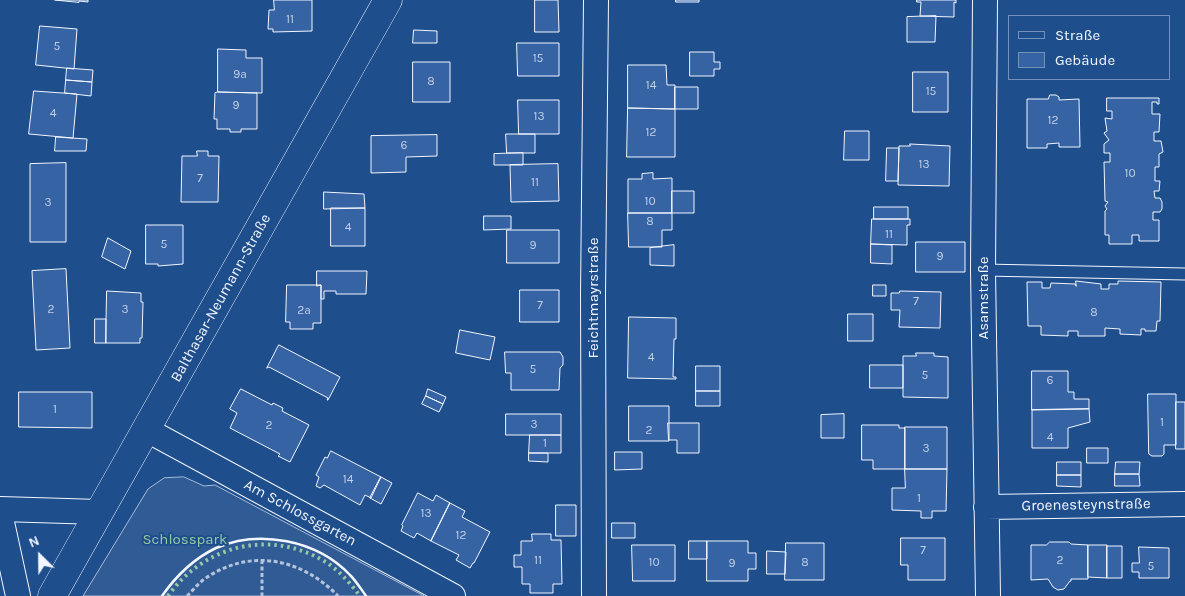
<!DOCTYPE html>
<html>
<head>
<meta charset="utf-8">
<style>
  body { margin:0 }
  #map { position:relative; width:1185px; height:596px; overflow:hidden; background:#1f4e8c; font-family:Karla,sans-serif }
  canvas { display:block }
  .legend { position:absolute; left:1008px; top:15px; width:162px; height:65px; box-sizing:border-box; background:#1f4e8c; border:1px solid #7391ba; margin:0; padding:6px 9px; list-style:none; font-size:15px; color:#f2f6ff }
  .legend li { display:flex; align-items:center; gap:10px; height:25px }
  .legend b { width:25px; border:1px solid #7391ba }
  .north { position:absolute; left:15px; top:531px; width:50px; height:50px; -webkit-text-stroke:4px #1f4e8c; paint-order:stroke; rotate:337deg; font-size:14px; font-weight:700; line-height:20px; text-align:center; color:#f2f6ff }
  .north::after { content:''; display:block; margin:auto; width:18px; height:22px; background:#f2f6ff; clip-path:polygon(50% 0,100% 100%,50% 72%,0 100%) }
</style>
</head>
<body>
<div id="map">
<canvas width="1185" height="596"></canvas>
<ul class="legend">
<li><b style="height:6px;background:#1f4e8c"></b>Straße</li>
<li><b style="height:14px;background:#3563a3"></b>Gebäude</li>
</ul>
<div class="north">N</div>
</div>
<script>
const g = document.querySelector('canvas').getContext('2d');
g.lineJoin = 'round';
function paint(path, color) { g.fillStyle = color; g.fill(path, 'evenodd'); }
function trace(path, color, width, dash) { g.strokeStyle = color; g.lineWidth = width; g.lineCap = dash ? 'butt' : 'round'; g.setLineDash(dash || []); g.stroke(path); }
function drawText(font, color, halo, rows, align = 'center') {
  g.font = font + ' Karla,sans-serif'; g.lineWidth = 4; g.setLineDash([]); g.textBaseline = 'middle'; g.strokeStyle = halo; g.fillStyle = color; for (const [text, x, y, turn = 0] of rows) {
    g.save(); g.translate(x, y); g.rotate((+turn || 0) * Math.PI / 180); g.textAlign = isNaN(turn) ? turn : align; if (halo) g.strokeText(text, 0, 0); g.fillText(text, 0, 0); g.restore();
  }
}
const built = new Path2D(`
  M184,477L204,486L215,485L424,596H83L148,489L164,478Z`);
paint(built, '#305b95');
trace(built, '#a8bbd7', 1);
const building = new Path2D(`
  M55,0H88V2L79,1V2Z
  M274,0H312V31L273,32V29H268L269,10H274Z
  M535,0H558L559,32H535Z
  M676,0H699V2H676Z
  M917,0H956V3L954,2V17L920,16L921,2H917Z
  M936,16L935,42H907V17Z
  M40,26L77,29L74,69L36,65Z
  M414,30L437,31V43H413Z
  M517,43H559V76H518Z
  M218,49L246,50V58H262V93L218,92Z
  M690,52H714V62H720V69H714V76H690Z
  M413,62H450V102H413Z
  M628,65H666L667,85H675V109L628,108Z
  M67,68L93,70L92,82L66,80Z
  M913,72H948V112H913Z
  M66,80L92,82L91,96L65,93Z
  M675,87H698V109H675Z
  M34,91L77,94L73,138L29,134Z
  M218,92L257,93V129H241V132H230V129H217V119H214L215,93Z
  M1050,95H1056L1059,97V100L1079,99L1080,147H1059V143L1047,144V148H1027V99H1048Z
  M1107,98H1159V104H1157V102H1152V114H1160L1159,132H1154V141H1161L1163,152L1159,154V167H1155V181H1160L1159,191H1154L1155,198H1160L1162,202V209L1160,212H1153V220H1159V241H1139V235H1132V244H1109V235H1105V211L1107,209L1105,206L1108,202L1105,201L1104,162H1110V153H1104V144L1109,140L1104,133L1107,131L1105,118L1112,119V111H1107Z
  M518,100H559V134H519Z
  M628,108L675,109V157H627Z
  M845,131H869V160H844Z
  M506,134H535V153H507Z
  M437,135V156L406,157V172L371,173V136Z
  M56,137L87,139L86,151H55Z
  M910,144L950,146L949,186L898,185L899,146H910Z
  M887,148H899L898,181H886Z
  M197,151H208V156H219L218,202H181L182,156H197Z
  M523,153V165H494V154Z
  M66,163V242H30V164Z
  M558,164L559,201L511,202L510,165Z
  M653,173V179L672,178V213H628V179H642V174Z
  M672,191H694V213H672Z
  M324,192L364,194L365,208L324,209Z
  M874,207H908V219H874Z
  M331,208H365V246H331Z
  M628,213H672V230H662V247H629Z
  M484,216H511V229L484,230Z
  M872,219H910V225H907V245L871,244Z
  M146,225H183V264L158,266V264H146Z
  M507,230H559V263H507Z
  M108,238L131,251L125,269L102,257Z
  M916,242H965V272H916Z
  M871,244L892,245V264L871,263Z
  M674,245V266L650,265V248Z
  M66,269L70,348L36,350L32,271Z
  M317,271H367L366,294H336V291H324V299H321V285L317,286Z
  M1076,281L1101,284V289H1109V284H1118V281L1161,282L1160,321H1157L1156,331H1145V329H1141V335L1120,334V329L1105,328V336H1078V331H1068V336L1041,335V326H1028L1027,282H1042V288H1050L1051,283L1075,284L1076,286Z
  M287,285H321V323H313V329H290V322H286Z
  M873,285H886V296H873Z
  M520,290H559V322H520Z
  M107,291L141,293V302H143L142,338H140V343H106Z
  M900,291L941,292L940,328L899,327L900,310H891V293H899Z
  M848,314H873V341H848Z
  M629,317L676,318V339H674L673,377H676V379L628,378Z
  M95,319H106V343H95Z
  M460,330L495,337L490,360L456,353Z
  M279,345L340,377L328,400H327L328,398L269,367L267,368Z
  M505,352H560L563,357V365L560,368L559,390H511V373H506Z
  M916,353H934V356L948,357V398L903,397V356H916Z
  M870,365H903V388H870Z
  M696,366H720V391H696Z
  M1032,371H1068V392H1074V399H1089V409L1032,410Z
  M241,389L272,405L273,403L283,408L282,411L309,425L290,462L278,456L280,454L230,428L237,413L230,409Z
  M428,389L446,397L443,404L426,396Z
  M696,391H720V406H696Z
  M19,392H92V428L19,427Z
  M1148,394H1176V445H1164V454L1162,456H1152L1149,454Z
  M426,396L443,404L439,412L422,404Z
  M1176,402H1185V449H1176Z
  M629,406H669V441H629Z
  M1089,409L1090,422L1068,428V448H1032V410Z
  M506,414H561V435H506Z
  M844,414V438H821V415Z
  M668,423H699V453H677V440H669Z
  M862,425H899V428H905V469H873V460H862Z
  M905,427H947V469H905Z
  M530,435H561V453H529Z
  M1087,448H1108V463H1087Z
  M331,451L381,477L371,498L365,495L360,505L324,485L320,488L316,486L319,477L316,475L325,457L327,458Z
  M615,452H642V469L615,470Z
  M529,453H548V462L529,461Z
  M1057,462H1081V475H1057Z
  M1116,462H1140L1139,474H1115Z
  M905,469H947L946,511H932V518H921V511L892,510V488H905Z
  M1115,474H1139L1140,486H1115Z
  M1057,475H1081V487L1057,486Z
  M381,477L392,483L381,504L370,498Z
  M418,493L433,501L436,495L450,503L431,541L417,533L414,538L401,531L403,526L402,525Z
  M450,503L465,511L462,517L490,532L474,563H473L470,568L456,560L459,555L431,541Z
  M556,505H576V536H556Z
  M612,523H635V538H612Z
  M532,534H551V540H561L562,584H553V593H530V584H522V567H514V555H521V541H532Z
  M901,538H945V580H908V565H901Z
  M689,541H707V559H689Z
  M707,541H748V553H756V569H748V581H707Z
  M1050,542H1069L1071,544L1088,545V579H1071V581H1070L1064,589L1058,590L1053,587L1048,579L1031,580V545H1046Z
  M786,543H824V580H785Z
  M632,545H675V581H633Z
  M1088,545H1107V578L1088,577Z
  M1107,546H1122V578H1107Z
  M1139,547L1169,548V578H1139V572H1132V563H1139Z
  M767,551L786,552L785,574H767Z`);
paint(building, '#3563a3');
trace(building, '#f2f6ff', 1);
const lane = new Path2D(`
  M983,270L1185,274`);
const street = new Path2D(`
  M985,0L983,270L988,596
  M147,430L453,596
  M986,507L1185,504
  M0,509L100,512
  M0,513L18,596
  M594,596L593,295L596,0`);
const secondary = new Path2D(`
  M52,596L388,0`);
trace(lane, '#f2f6ff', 13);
trace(street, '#f2f6ff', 26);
trace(secondary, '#f2f6ff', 29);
trace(new Path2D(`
  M262,560V596
  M187,596C192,591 197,585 203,580C249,547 301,558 338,596`), '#b3c4dc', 3, [4, 2.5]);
trace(lane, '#1f4e8c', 11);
trace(street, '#1f4e8c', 24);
trace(secondary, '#1f4e8c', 28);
trace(new Path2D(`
  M168,596C204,545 270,529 324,561C339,570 350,583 360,596`), '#97c8a6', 4, [2.5, 4]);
trace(new Path2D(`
  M162,596C176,576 193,559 216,548C259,529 317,540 350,575C356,581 361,589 366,596`), '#f2f6ff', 2.5);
drawText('12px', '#c3d1e8', null, [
  ["11",290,20],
  ["5",57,47],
  ["15",538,59],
  ["9a",240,75],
  ["8",431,82],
  ["14",651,86],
  ["15",931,92],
  ["9",236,106],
  ["4",53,114],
  ["13",539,117],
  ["12",1053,121],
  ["12",651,133],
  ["6",404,146],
  ["13",924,165],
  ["10",1130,174],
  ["7",200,179],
  ["11",535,183],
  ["10",650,202],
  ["3",48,203],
  ["8",650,222],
  ["4",348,228],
  ["11",889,235],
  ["5",164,245],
  ["9",533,246],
  ["9",940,257],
  ["7",916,302],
  ["7",540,306],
  ["2",51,310],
  ["3",125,310],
  ["2a",304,311],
  ["8",1094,313],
  ["4",651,358],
  ["5",533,370],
  ["5",925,376],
  ["6",1050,381],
  ["1",55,410],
  ["1",1162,423],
  ["3",534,425],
  ["2",269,426],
  ["2",649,431],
  ["4",1050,438],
  ["1",545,444],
  ["3",926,449],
  ["14",348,480],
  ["1",919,499],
  ["13",426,514],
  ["12",461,536],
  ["7",923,551],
  ["11",538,561],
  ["2",1060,561],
  ["10",654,563],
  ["8",805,563],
  ["9",732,564],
  ["5",1151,567]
]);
drawText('15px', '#f2f6ff', '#1f4e8c', [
  ["Balthasar-Neumann-Straße",221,298,-61],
  ["Feichtmayrstraße",594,298,-90],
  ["Asamstraße",984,298,-90],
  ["Groenesteynstraße",1086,505,-1],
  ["Am Schlossgarten",300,513,28]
]);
drawText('15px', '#97c8a6', '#1f4e8c', [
  ["Schlosspark",185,540]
]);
</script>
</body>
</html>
